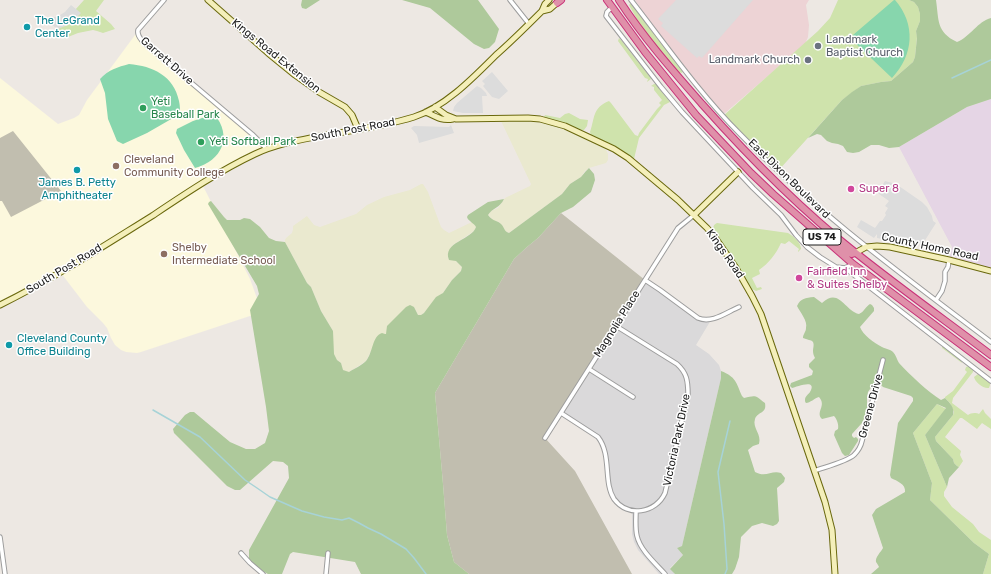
<!DOCTYPE html>
<html>
<head>
<meta charset="utf-8">
<style>
  body { margin:0 }
  canvas { display:block; background:#ede8e3 }
</style>
</head>
<body>
<canvas width="991" height="574"></canvas>
<script>
const g = document.querySelector('canvas').getContext('2d');
g.lineJoin = 'round';
function paint(path, color) { g.fillStyle = color; g.fill(path, 'evenodd'); }
function trace(path, color, width, dash) { g.strokeStyle = color; g.lineWidth = width; g.lineCap = dash ? 'butt' : 'round'; g.setLineDash(dash || []); g.stroke(path); }
function drawText(font, color, halo, rows, align = 'center') {
  g.font = font + ' Rubik,sans-serif'; g.lineWidth = 3; g.setLineDash([]); g.textBaseline = 'middle'; g.strokeStyle = halo; g.fillStyle = color; for (const [text, x, y, turn = 0] of rows) {
    g.save(); g.translate(x, y); g.rotate((+turn || 0) * Math.PI / 180); g.textAlign = isNaN(turn) ? turn : align; if (halo) g.strokeText(text, 0, 0); g.fillText(text, 0, 0); g.restore();
  }
}
paint(new Path2D(`
  M645,280L698,318L711,320L696,345L709,354L719,365L721,371V378L682,546L677,548L683,555L670,568L675,574H659L638,550L634,542L632,534V514L630,510L619,504L612,494L605,450L598,437L561,413Z`), '#dad9da');
paint(new Path2D(`
  M635,0H809L806,5L809,25L808,37L805,44L725,113H724L722,112L697,82L648,19Z`), '#edd3d5');
paint(new Path2D(`
  M991,99V271L949,260L952,247L899,147L967,107Z`), '#e5d5e5');
paint(new Path2D(`
  M138,31L140,38L252,134L266,149L202,184L250,279L262,312L141,352L137,353L126,352L121,350L115,345L111,338L107,328L103,323L87,307L61,273L0,305V78L58,124L74,118L79,115L87,100Z`), '#fcf8dd');
paint(new Path2D(`
  M13,131L61,191L11,217L2,201H0V138Z
  M561,213L645,280L545,438L575,471L632,574H469L454,562L447,535L443,484L435,393L514,259L527,247L538,238Z`), '#c1beaf');
paint(new Path2D(`
  M516,120L545,123L557,126L576,133L605,148L608,154V160L606,163L589,168L585,171L581,177L570,184L562,194L509,233L505,231L499,222L494,221L488,215L491,211L498,208L505,198L530,186L531,184L501,121Z
  M421,184H423L428,192L441,227L444,230L449,233L472,222L475,224L476,227L475,230L471,233L453,245L448,254V258L456,261L462,267L461,271L452,280L443,293L424,313L421,315H418L414,307L386,334H384L371,351L366,361L349,372H346L342,369L341,363L337,360L333,354V331L321,311L311,287L307,283L285,242V240L286,238L292,233L293,229V226L307,216L314,225L320,227L356,214L367,205L384,197L410,190Z`), '#eae9cf');
paint(new Path2D(`
  M84,0H104L96,11L111,24L115,29L103,33L97,31L93,30L78,33L68,37L59,34L58,29L52,24L75,10Z
  M838,0H909L914,2L918,7L920,14V21L916,31L917,37L915,57L913,62L891,81L881,82L861,86L842,100L778,171L723,116L818,31L830,18Z
  M630,4H631L634,7L683,70L682,73L678,72L664,56L638,21L629,5Z
  M619,38L621,40L650,77L651,79L647,82L648,79L645,78L618,41Z
  M654,84H656L670,102L664,105L639,138L634,159L627,155L591,135L590,132C595,118 592,108 609,101L611,103L635,135L638,136L639,133L657,109L661,105L659,103L662,100L654,90V87L651,86Z
  M569,113L580,119L588,120L587,126L584,130H579L544,117L545,115L560,118L565,114Z
  M717,223L788,233C793,236 801,242 801,249L798,252V251L799,249L789,241L785,244L781,243C776,254 769,263 759,270L760,274L752,278L757,288L761,287L762,289L756,291L752,289L714,230C713,227 713,225 717,223Z
  M942,347H944L961,360L962,363L942,348Z
  M969,366L973,369V372L953,398L952,403L968,415C970,413 976,412 979,414L983,409L985,413L991,419V429L982,423L977,429L962,418H960L945,437L961,451L960,455L963,461L959,467L957,466L954,463L953,459L936,441L935,437L953,415L954,412L950,403L945,398V397L953,391L967,372L965,370L966,367Z
  M978,374L990,383V385L989,388C983,389 975,382 974,377Z
  M937,404L946,409L925,435L947,487L944,492V496L952,507L973,524L979,532L991,540V574H983L989,554L974,543L930,500L932,483L913,433Z`), '#cfe3ac');
paint(new Path2D(`
  M302,0H320L306,9L302,8L301,5Z
  M402,0H478L499,29L495,42L489,48L484,49L474,44L430,8Z
  M909,0H936C939,20 936,32 957,42C970,37 978,21 991,18V99L967,107L899,147L889,148L879,145H871L859,152L853,153L847,152L843,146L838,144L832,143L827,141L821,135L817,134L808,138L842,100L852,92L861,86L881,82L891,81L913,62L915,57L917,38L916,31L920,21V14L918,7L914,2Z
  M589,168L594,174L595,180L591,192L573,207L561,213L538,238L527,247L514,259L435,393L443,484L447,535L454,562L469,574H361L355,562L293,552L290,554L282,574H268L259,569L249,559V550L289,478L288,466L283,462L273,461L240,490H235L227,486L174,433L173,429L185,415L190,412H194L230,442L246,449H255L265,443L269,431L266,407L250,310L259,294L257,286L208,204L209,202L211,201L224,217L227,220H240L244,218L250,219L260,227L269,238L276,241L285,242L307,283L311,287L321,311L333,331L334,354L337,360L341,363L343,370L349,372C354,369 362,365 366,361C373,353 372,336 382,333L385,334H386L387,326L406,307L410,305L414,307L418,315H421L424,313L436,297L443,293L452,280L461,271L462,267L456,261L449,260C442,242 472,240 476,227C474,223 468,221 467,217L468,215L488,202L504,199C500,208 492,208 488,215C493,222 498,220 502,225C505,229 504,231 509,233L562,194L570,184L581,177L586,171Z
  M814,297L822,303C839,287 844,310 859,314C864,312 866,306 870,304L872,305L874,308V311L860,327C863,335 874,343 882,347C886,349 890,349 893,352C896,355 897,360 899,363C910,375 928,392 941,400L945,398C950,403 955,408 953,415L935,437L936,441L953,459L954,463L957,466L959,467L949,478L947,487L925,435L946,408L937,404L913,433L932,483L930,500L974,543L989,554L983,574H871L879,567C878,565 877,563 876,562C875,557 881,552 883,548L872,515L876,509L905,492C906,484 897,481 891,478L890,475L898,423L913,401V398L911,396L883,387L879,383L875,382L868,392L867,398V412L862,423L852,434V436L854,438L856,437L858,439V441L849,455L845,456L842,453L834,435L835,431L838,429C839,425 837,419 834,416L822,419C815,412 827,406 819,397C815,398 810,403 806,403C805,402 805,401 805,400C805,396 809,394 810,392C818,378 796,387 792,388L790,386L791,383L812,375L813,371L809,367V364L815,358C814,356 813,354 813,351C813,347 816,341 809,340C807,339 805,339 803,338C803,334 806,332 806,328C808,321 800,312 797,306C801,298 805,298 814,297Z
  M721,371C736,377 736,382 742,396L744,398C756,395 755,395 765,403C767,414 758,411 755,419C752,428 762,434 759,444L753,446L748,450L755,472C766,478 771,470 781,473L785,478L784,482L777,488L779,521L777,524L773,526L762,523L752,526L741,537L739,557L735,569L732,574H675L670,569L683,555L677,548L682,546L721,378Z`), '#aec99b');
paint(new Path2D(`
  M894,0H895C916,24 914,55 892,78L852,40V38L853,35Z
  M129,64C153,66 174,76 179,101C180,105 180,110 180,114L147,133L123,144L117,141L108,119L105,93L100,79C108,70 118,67 129,64Z
  M214,114C233,136 222,161 195,168L184,150L176,133L177,129L193,121Z`), '#87d6ad');
paint(new Path2D(`
  M676,0H753L702,58L699,56L697,58L661,26L663,23L658,19Z
  M71,5L81,13L70,24L58,29L52,25L45,23L48,20L60,15L65,12Z
  M492,72L508,91L499,99L492,97L483,86L485,84L482,81Z
  M477,86L481,88L486,93L487,96H482L483,113H463L453,111L454,107L457,103Z
  M451,125L454,133L419,143L417,135L411,128L414,126L449,127Z
  M885,181L896,184L922,202L927,207L932,216L933,221L936,223L922,245L920,243L910,241L908,242V245L895,242L896,238L889,237L887,240L877,238V234L874,238L857,227L861,220L875,228L880,221H882L886,215L885,213L888,208L885,206L889,201L879,194L878,192Z`), '#dcdcdc');
trace(new Path2D(`
  M952,78L991,60
  M153,410L200,437L245,480L257,488L270,497L302,511L324,517L342,520L349,518L359,523L368,528L381,534L406,549L414,558L426,574
  M725,574L727,569L724,524L718,472L730,421`), '#a7d3d7', 1.5);
const street = new Path2D(`
  M164,0L138,30C137,35 140,38 143,42L252,134L262,144L266,149
  M510,0L529,24
  M631,0C666,45 699,93 740,134C816,212 904,276 991,342
  M612,7L607,12L606,16L661,87L682,112L753,188L781,215L796,235L807,247L820,257L836,267L845,268L853,264
  M845,268L991,381
  M645,280L660,290L698,318C712,324 727,312 739,307
  M936,300L942,291L945,281V272L948,267L949,260
  M589,369L633,397
  M561,413L598,437C612,455 603,482 614,499C628,518 656,513 665,493L688,395C688,381 687,373 677,364L616,326
  M545,438L678,228L694,215
  M814,471C825,467 846,462 854,455C858,451 861,446 862,441L883,360
  M636,511C636,519 635,528 637,536C640,550 656,564 665,574
  M0,537L5,574
  M241,553L250,563L263,574
  M326,574L328,553`);
const secondary = new Path2D(`
  M208,0L268,53L295,75L319,92L345,107L352,115L358,129
  M542,11L550,9L559,1
  M435,107L446,115L456,119L528,118L540,119L565,126L614,149L628,158L678,200L707,228L714,236L736,268L752,296L761,314L825,502L832,530L835,574
  M426,112C436,117 442,121 453,119
  M694,215L738,172
  M855,253L866,247L877,246L890,247L949,260L991,271
  M0,305C53,279 102,247 152,216C185,194 219,171 255,154C274,145 295,141 315,137C348,131 382,127 414,117C445,107 473,78 496,55C512,41 527,26 542,11L545,4L549,0`);
const highway = new Path2D(`
  M607,0L645,52L696,115L751,173L773,194L853,264L991,367
  M619,0C643,37 673,71 702,104C749,157 800,209 856,253C900,288 946,321 991,355
  M557,3L561,0
  M825,234L848,253L852,254L855,253`);
trace(street, '#9d9d9d', 5.5);
trace(secondary, '#6a680d', 7);
trace(highway, '#c93279', 8);
trace(street, '#fff', 3.5);
trace(secondary, '#f4efba', 5);
trace(highway, '#df90a9', 6);
for (const [x, y, r, color] of [
  [27,27,4,"#0f9aa8"],
  [818,46,4,"#6b7280"],
  [808,60,4,"#6b7280"],
  [143,108,4,"#2e9e5b"],
  [201,142,4,"#2e9e5b"],
  [116,166,4,"#8d6e63"],
  [77,170,4,"#0f9aa8"],
  [851,189,4,"#d1479c"],
  [164,254,4,"#8d6e63"],
  [799,278,4,"#d1479c"],
  [9,345,4,"#0f9aa8"]
]) { const dot = new Path2D(); dot.arc(x, y, r, 0, 2 * Math.PI); g.fillStyle = color; g.fill(dot); trace(dot, '#fff', 1.5); }
for (const [x, y, w] of [
  [822,237,38]
]) { const box = new Path2D(); box.roundRect(x - w / 2, y - 8, w, 16, 3); g.fillStyle = '#fff'; g.fill(box); trace(box, '#1c1c1c', 1); }
drawText('bold 10px', '#1c1c1c', null, [
  ["US 74",822,237]
]);
drawText('11px', '#0d838f', '#fff', [
  ["The LeGrand",35,21],
  ["Center",35,34],
  ["James B. Petty",77,183,"center"],
  ["Amphitheater",77,196,"center"],
  ["Cleveland County",17,339],
  ["Office Building",17,352]
], 'left');
drawText('11px', '#5b616d', '#fff', [
  ["Landmark",826,40],
  ["Baptist Church",826,53],
  ["Landmark Church",800,60,"right"]
], 'left');
drawText('11px', '#1c1c1c', '#fff', [
  ["Kings Road Extension",276,56,39],
  ["Garrett Drive",167,61,41],
  ["South Post Road",353,130,-11],
  ["East Dixon Boulevard",789,179,44],
  ["County Home Road",930,247,12],
  ["Kings Road",725,254,55],
  ["South Post Road",64,269,-31],
  ["Magnolia Place",617,324,-58],
  ["Greene Drive",871,406,-75],
  ["Victoria Park Drive",677,440,-78]
]);
drawText('11px', '#27864d', '#fff', [
  ["Yeti",151,102],
  ["Baseball Park",151,115],
  ["Yeti Softball Park",209,142]
], 'left');
drawText('11px', '#785e54', '#fff', [
  ["Cleveland",124,160],
  ["Community College",124,173],
  ["Shelby",172,248],
  ["Intermediate School",172,261]
], 'left');
drawText('11px', '#b23c85', '#fff', [
  ["Super 8",859,189],
  ["Fairfield Inn",807,272],
  ["& Suites Shelby",807,285]
], 'left');
</script>
</body>
</html>
